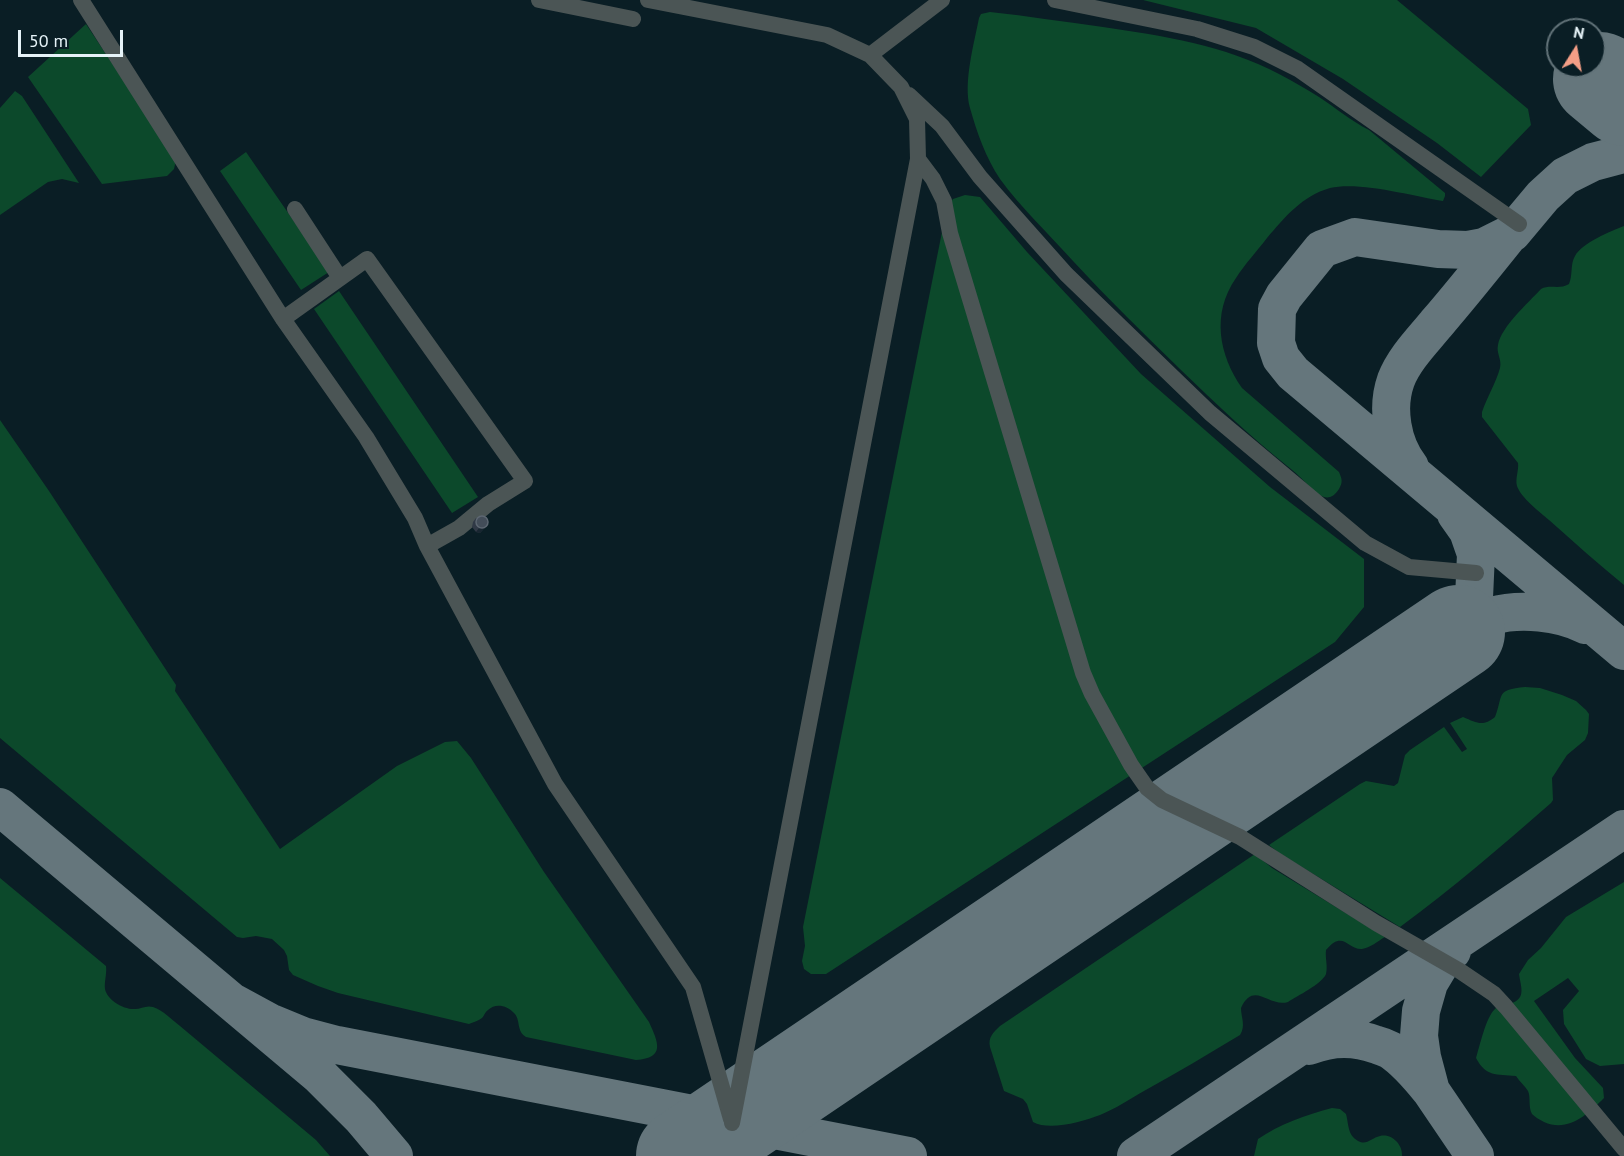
<!DOCTYPE html>
<html>
<head>
<meta charset="utf-8">
<style>
  body { margin:0 }
  #map { position:relative; width:1624px; height:1156px; overflow:hidden; background:#0a1e25; font-family:"PT Sans",sans-serif }
  canvas { display:block }
  .north { position:absolute; left:1546px; top:18px; width:60px; height:60px; box-sizing:border-box; background:#0a1e25; border:2px solid #627379; border-radius:50%; rotate:11deg; font-size:16px; font-weight:700; line-height:24px; text-align:center; color:#e6f3f8 }
  .north::after { content:''; display:block; margin:auto; width:21px; height:27px; background:#f49e86; clip-path:polygon(50% 0,100% 100%,50% 72%,0 100%) }
  .scale { position:absolute; left:18px; top:30px; width:105px; height:27px; box-sizing:border-box; border:3px solid #e6f3f8; border-top:0; padding-left:8px; font-size:18px; line-height:21px; white-space:nowrap; color:#e6f3f8; -webkit-text-stroke:4px #0a1e25; paint-order:stroke }
</style>
</head>
<body>
<div id="map">
<canvas width="1624" height="1156"></canvas>
<div class="north">N</div>
<div class="scale">50 m</div>
</div>
<script>
const g = document.querySelector('canvas').getContext('2d');
g.lineJoin = 'round';
function paint(path, color) { g.fillStyle = color; g.fill(path, 'evenodd'); }
function trace(path, color, width, dash) { g.strokeStyle = color; g.lineWidth = width; g.lineCap = dash ? 'butt' : 'round'; g.setLineDash(dash || []); g.stroke(path); }
paint(new Path2D(`
  M1143,0H1397L1528,109L1531,125L1481,177L1437,143L1343,79L1256,28Z
  M990,12C1028,16 1065,22 1103,27C1164,36 1224,45 1279,74C1293,81 1306,89 1319,97C1336,108 1351,121 1369,130L1445,193V196L1443,201C1413,196 1359,181 1330,188C1302,196 1285,217 1267,238C1257,251 1245,264 1236,278C1211,314 1219,355 1242,388L1339,472C1342,479 1343,482 1339,489C1326,510 1310,486 1300,477C1296,473 1291,469 1286,465C1250,436 1216,404 1182,371C1145,335 1108,299 1073,261C1049,234 1021,208 1000,179C986,158 977,133 970,108C963,83 974,44 979,18L981,14Z
  M86,24L176,160L174,169L167,176L102,184L28,77Z
  M15,91L22,96L79,183L62,179L48,182L0,215V108Z
  M246,152L329,272L301,290L220,171Z
  M965,195L980,197L1027,252L1141,374L1270,487L1364,559V607L1335,642L826,974H811L804,969L802,961L805,946L803,927L947,207L953,199Z
  M1624,226V585C1598,564 1574,542 1549,520C1540,512 1521,498 1517,486C1515,479 1519,470 1518,463L1482,417V412C1487,397 1496,383 1500,368C1502,359 1496,353 1498,345C1501,327 1528,303 1541,289C1550,284 1559,290 1569,284C1573,275 1570,264 1575,256C1582,243 1611,231 1624,226Z
  M339,291L478,497L452,513L314,309Z
  M0,420L49,491L176,685L175,691L280,849L397,766L445,742L457,741L471,758L544,872L649,1022C658,1042 666,1058 636,1060L526,1037C516,1031 521,1020 514,1013C507,1005 495,1003 488,1010C485,1012 484,1016 482,1018C478,1021 473,1022 469,1024L338,993L318,986L293,975L289,970L287,956L284,950L272,939L256,936L243,938L237,937L0,738Z
  M1525,687L1540,688L1562,695L1576,701L1586,710L1589,714L1588,733L1585,740L1567,755L1552,778L1553,800L1551,803C1502,846 1453,888 1400,927L1279,853L1269,845L1360,784L1366,781L1394,786L1398,783L1405,755L1410,750L1444,727L1462,752L1467,749L1450,723L1463,717C1477,723 1483,727 1495,717C1504,694 1495,690 1525,687Z
  M1255,854L1272,868L1385,937C1378,941 1370,948 1362,949C1348,950 1343,929 1326,950C1325,958 1328,966 1326,974C1322,984 1297,996 1288,1002C1269,1008 1254,980 1241,1008C1241,1018 1246,1025 1240,1035C1208,1054 1177,1073 1144,1091C1130,1099 1115,1109 1100,1115C1082,1122 1049,1131 1033,1122L1027,1104L1023,1099L1004,1091L990,1047C988,1037 993,1033 1000,1026Z
  M0,878L106,966C107,974 104,982 105,989C107,1000 124,1010 135,1009C141,1009 146,1005 153,1007C163,1010 172,1020 180,1026L316,1140L330,1156H0Z
  M1624,882V1064L1600,1066L1586,1059L1564,1024L1563,1010L1579,991L1568,978L1534,1001L1575,1058L1603,1088L1604,1098C1588,1114 1568,1133 1544,1122C1540,1120 1535,1117 1532,1114C1528,1107 1531,1097 1528,1091C1525,1086 1519,1081 1516,1076C1496,1074 1486,1077 1476,1058C1480,1045 1486,1017 1495,1009C1498,1005 1503,1005 1508,1004C1527,1000 1521,988 1519,974L1528,960L1541,948L1566,917Z
  M1332,1108L1340,1109L1346,1114C1348,1121 1348,1132 1353,1137C1365,1149 1370,1138 1380,1136C1392,1133 1403,1145 1402,1156H1254L1258,1139C1278,1125 1308,1114 1332,1108Z`), '#0c492b');
trace(new Path2D(`
  M1624,154L1593,162L1565,176L1543,196L1512,233L1484,247L1468,250L1438,249L1355,237L1322,249L1284,296L1277,309L1276,343L1281,358L1293,373L1624,651
  M1410,467C1392,444 1386,408 1396,380C1404,359 1422,341 1436,324C1461,295 1485,265 1509,235
  M1456,514L1468,531L1476,554L1474,598L1468,616L1458,632
  M1458,632C1469,627 1481,620 1492,616C1520,608 1560,612 1585,625
  M0,807L320,1076L361,1117L394,1156
  M1452,951L1444,958L1429,983L1421,1011L1419,1036L1422,1057L1431,1091L1475,1156
  M234,1003L269,1022L303,1036L337,1045L908,1156
  M1309,1046C1331,1037 1353,1036 1377,1045C1381,1046 1386,1048 1390,1050C1405,1060 1418,1075 1430,1090
  M1136,1156L1624,829`), '#65767c', 38);
trace(new Path2D(`
  M1600,79L1624,99
  M683,1156L1458,632`), '#65767c', 94);
trace(new Path2D(`
  M81,0L283,319L366,437L415,518L427,546L555,784L693,987L731,1119
  M539,0L633,19
  M648,0L827,35L870,55L901,87L917,119L918,159L732,1123
  M1055,0L1197,29L1254,47L1298,69L1519,224
  M870,55L942,0
  M909,95L942,126L980,177L1066,274L1210,413L1365,543L1409,567L1476,573
  M918,159L933,179L944,201L950,233L1083,673L1092,694L1131,765L1147,788L1162,800L1240,837L1376,923L1460,971L1494,994L1506,1007L1624,1149
  M295,209L340,278
  M283,319L367,259L525,481L488,504L459,528L427,546`), '#4b5555', 16);
paint(new Path2D(`
  M476,518L488,524L480,533L476,532L472,527L473,522Z`), '#303946');
paint(new Path2D(`
  M488,524L480,533L476,532L479,528Z`), '#182631');
const building = new Path2D(`
  M476 522a6 6 0 1 1 12 0a6 6 0 1 1-12 0Z`);
paint(building, '#434d59');
trace(building, '#5d6772', 1.5);
</script>
</body>
</html>
